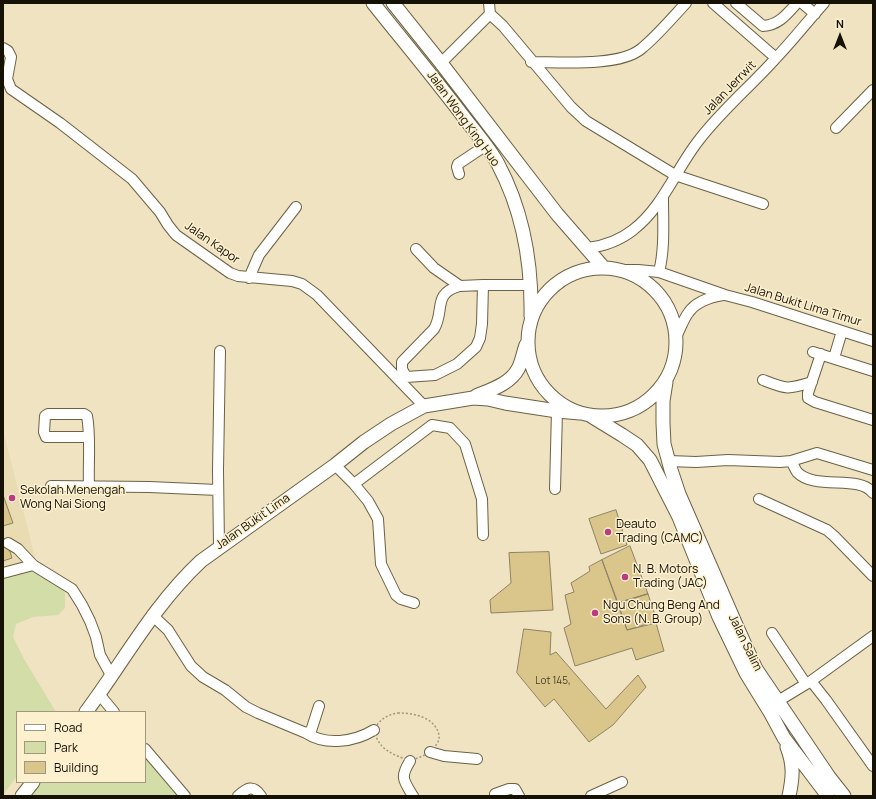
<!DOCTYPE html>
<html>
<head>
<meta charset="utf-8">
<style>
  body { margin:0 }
  #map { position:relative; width:876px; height:799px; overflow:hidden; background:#efe3c2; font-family:Manrope,sans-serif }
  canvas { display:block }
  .frame { position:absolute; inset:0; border:4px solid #151105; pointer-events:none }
  .legend { position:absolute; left:16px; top:711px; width:130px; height:72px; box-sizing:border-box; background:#fcf0cf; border:1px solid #a0977e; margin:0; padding:5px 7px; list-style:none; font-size:12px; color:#151105 }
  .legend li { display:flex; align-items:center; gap:8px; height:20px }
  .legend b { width:20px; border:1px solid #a0977e }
  .north { position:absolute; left:820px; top:16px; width:40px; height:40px; -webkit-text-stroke:3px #fcf0cf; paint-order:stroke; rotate:0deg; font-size:11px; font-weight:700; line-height:16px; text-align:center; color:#151105 }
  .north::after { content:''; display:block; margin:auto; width:14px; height:18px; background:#151105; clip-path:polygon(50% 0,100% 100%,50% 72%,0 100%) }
</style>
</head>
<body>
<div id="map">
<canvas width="876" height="799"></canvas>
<div class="frame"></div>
<ul class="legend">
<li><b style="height:5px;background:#fff"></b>Road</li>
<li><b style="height:11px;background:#d2dda8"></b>Park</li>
<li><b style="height:11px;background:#dac58a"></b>Building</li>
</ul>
<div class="north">N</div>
</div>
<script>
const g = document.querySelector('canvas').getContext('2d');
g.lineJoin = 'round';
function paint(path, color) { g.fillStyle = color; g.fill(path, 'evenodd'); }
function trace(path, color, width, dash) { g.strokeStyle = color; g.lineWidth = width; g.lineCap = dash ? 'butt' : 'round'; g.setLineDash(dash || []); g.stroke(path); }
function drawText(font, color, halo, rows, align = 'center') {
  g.font = font + ' Manrope,sans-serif'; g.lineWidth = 3; g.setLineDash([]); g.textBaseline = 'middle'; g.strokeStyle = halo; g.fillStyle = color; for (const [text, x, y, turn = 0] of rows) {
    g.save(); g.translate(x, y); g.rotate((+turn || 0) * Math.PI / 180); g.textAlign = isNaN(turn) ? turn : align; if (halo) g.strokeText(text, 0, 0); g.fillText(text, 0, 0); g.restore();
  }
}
paint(new Path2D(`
  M3,430L37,566L3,576Z`), '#e9dbb2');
paint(new Path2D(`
  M31,569L65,591V608L58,615L33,617L16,624L13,637L24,659L56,712H17V776L3,795V576Z
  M145,755L178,796H28L39,782H145Z`), '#d2dda8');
const building = new Path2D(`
  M3,495L13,523L3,526Z
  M616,510L627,545L601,554L589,519Z
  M7,542L12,558L3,561V544Z
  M630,546L648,594L618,603L602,560Z
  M549,552L553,610L491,613L490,600L511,583L509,553Z
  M602,560L627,630L656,623L664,651L636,660L632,648L575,666L564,628L571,624L565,595L574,592L571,583L590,571L589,567Z
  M648,594L657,621L627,630L618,603Z
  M524,629L551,632L550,655L556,652L606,709L638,675L646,687L613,725L589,742L554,699L545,707L517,673Z`);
paint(building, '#dac58a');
trace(building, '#8d8263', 1);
const minor = new Path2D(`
  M489,3L490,14L503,26L571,107L586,121L675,175L763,204
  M713,3L776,58
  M736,3L763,26C779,25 787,14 797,3
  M802,3L815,14
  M3,48L8,51L11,57L7,79L11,89L60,123L132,179L160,212L168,225L176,235L230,273L238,276L292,281L302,284L317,295L424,406
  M531,62C560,62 619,67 641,49C657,36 672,18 686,3
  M441,63L490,14
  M836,128L873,90
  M459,174L457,167L458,164L485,146
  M588,248C604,246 619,241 633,230C663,207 676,169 699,140C722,110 751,86 776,58C793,40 808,21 824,3
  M416,249L434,268L460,286L483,285H531
  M623,270H638L659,272L725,295L752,302L873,341
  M659,272C665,248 663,223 663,198
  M249,278L259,255L296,207
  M677,335C681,327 684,318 689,312C696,302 711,297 723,295
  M813,352L873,371
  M821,354L808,393V398L815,402L873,420
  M834,358L842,331
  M406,377L402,369V362L434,329C445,311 432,293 460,286
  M763,380C786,389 787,390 812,382
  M401,381L406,377L435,375L457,364L476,347L480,338L482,324L483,285
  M88,437H46L44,432L45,416L48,414H84L87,416C91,436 88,465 89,486
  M669,461L696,462L728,460L780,462L791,461L817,453L873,470
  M791,461C793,464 795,469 797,472C815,491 859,474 873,493
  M335,465L354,484L368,501L378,519L381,564L396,595L401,599L414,603
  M354,484L432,425L450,428L465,444L482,499L483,535
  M51,486L149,487L218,490
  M555,489L557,411
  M759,499L827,530L834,536L873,576
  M8,543L18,549L33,565L72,589L82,605L90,621L96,637L100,655L111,675
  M219,546L218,470L220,351
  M3,573L33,565
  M152,615L168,630L191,666L203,677L225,690L246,707L258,713L306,733L311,731L319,706
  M772,633L806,684
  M811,681L826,700L873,766
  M99,694L114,712
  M778,701L811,681L873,636
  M306,733C326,746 354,742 374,730
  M145,749L185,796
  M430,752L444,756L477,759
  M410,761C400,777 403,780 413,796
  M495,794L509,789H515L519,796
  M238,796C247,788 253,784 261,796
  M591,796L622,782`);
const major = new Path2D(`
  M373,3C404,42 436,80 466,120C476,133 490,149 498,164C523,211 532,264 531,316
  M393,3L441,63L557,214L604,268
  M528 342a74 74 0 1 1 148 0a74 74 0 1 1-148 0Z
  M666,382L663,401V423L664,444L671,470L679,494L737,627L756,669L829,777L844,796
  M476,396C490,390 510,384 518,369C522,362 523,353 526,345
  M591,416L622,435L637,445L650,460L679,517L719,617L746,673L770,712L784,738L828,796
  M86,712C124,661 153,606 201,561L335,465L364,442L391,424L424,406L473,398L488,399L505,403L557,411L580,413
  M787,747C794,765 793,777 789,796
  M22,796L33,782`);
trace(minor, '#6c6143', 12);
trace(major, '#6c6143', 15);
trace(new Path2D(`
  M398,713C414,713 435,717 439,735C440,742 435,747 430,751C425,756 417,758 410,761C393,754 379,751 374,730C379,720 386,715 398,713Z`), '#9f967d', 1.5, [2, 2]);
trace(minor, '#fff', 10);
trace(major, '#fff', 13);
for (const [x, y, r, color] of [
  [12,498,4,"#bd3a82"],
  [608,532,4,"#bd3a82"],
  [625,577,4,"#bd3a82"],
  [595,613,4,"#bd3a82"]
]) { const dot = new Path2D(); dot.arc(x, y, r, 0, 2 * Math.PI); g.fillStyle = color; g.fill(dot); trace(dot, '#fcf0cf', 1.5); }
drawText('10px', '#463e26', null, [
  ["Lot 145,",553,681]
]);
drawText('12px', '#151105', '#fcf0cf', [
  ["Jalan Jerrwit",730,88,-46],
  ["Jalan Wong King Huo",463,119,54],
  ["Jalan Kapor",212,243,35],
  ["Jalan Bukit Lima Timur",803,305,17],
  ["Jalan Bukit Lima",253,522,-35],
  ["Jalan Salim",745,643,64]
]);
drawText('12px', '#151105', '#fcf0cf', [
  ["Sekolah Menengah",20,491],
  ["Wong Nai Siong",20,505],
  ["Deauto",616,525],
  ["Trading (CAMC)",616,539],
  ["N. B. Motors",633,570],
  ["Trading (JAC)",633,584],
  ["Ngu Chung Beng And",603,606],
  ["Sons (N. B. Group)",603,620]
], 'left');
</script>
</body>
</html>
